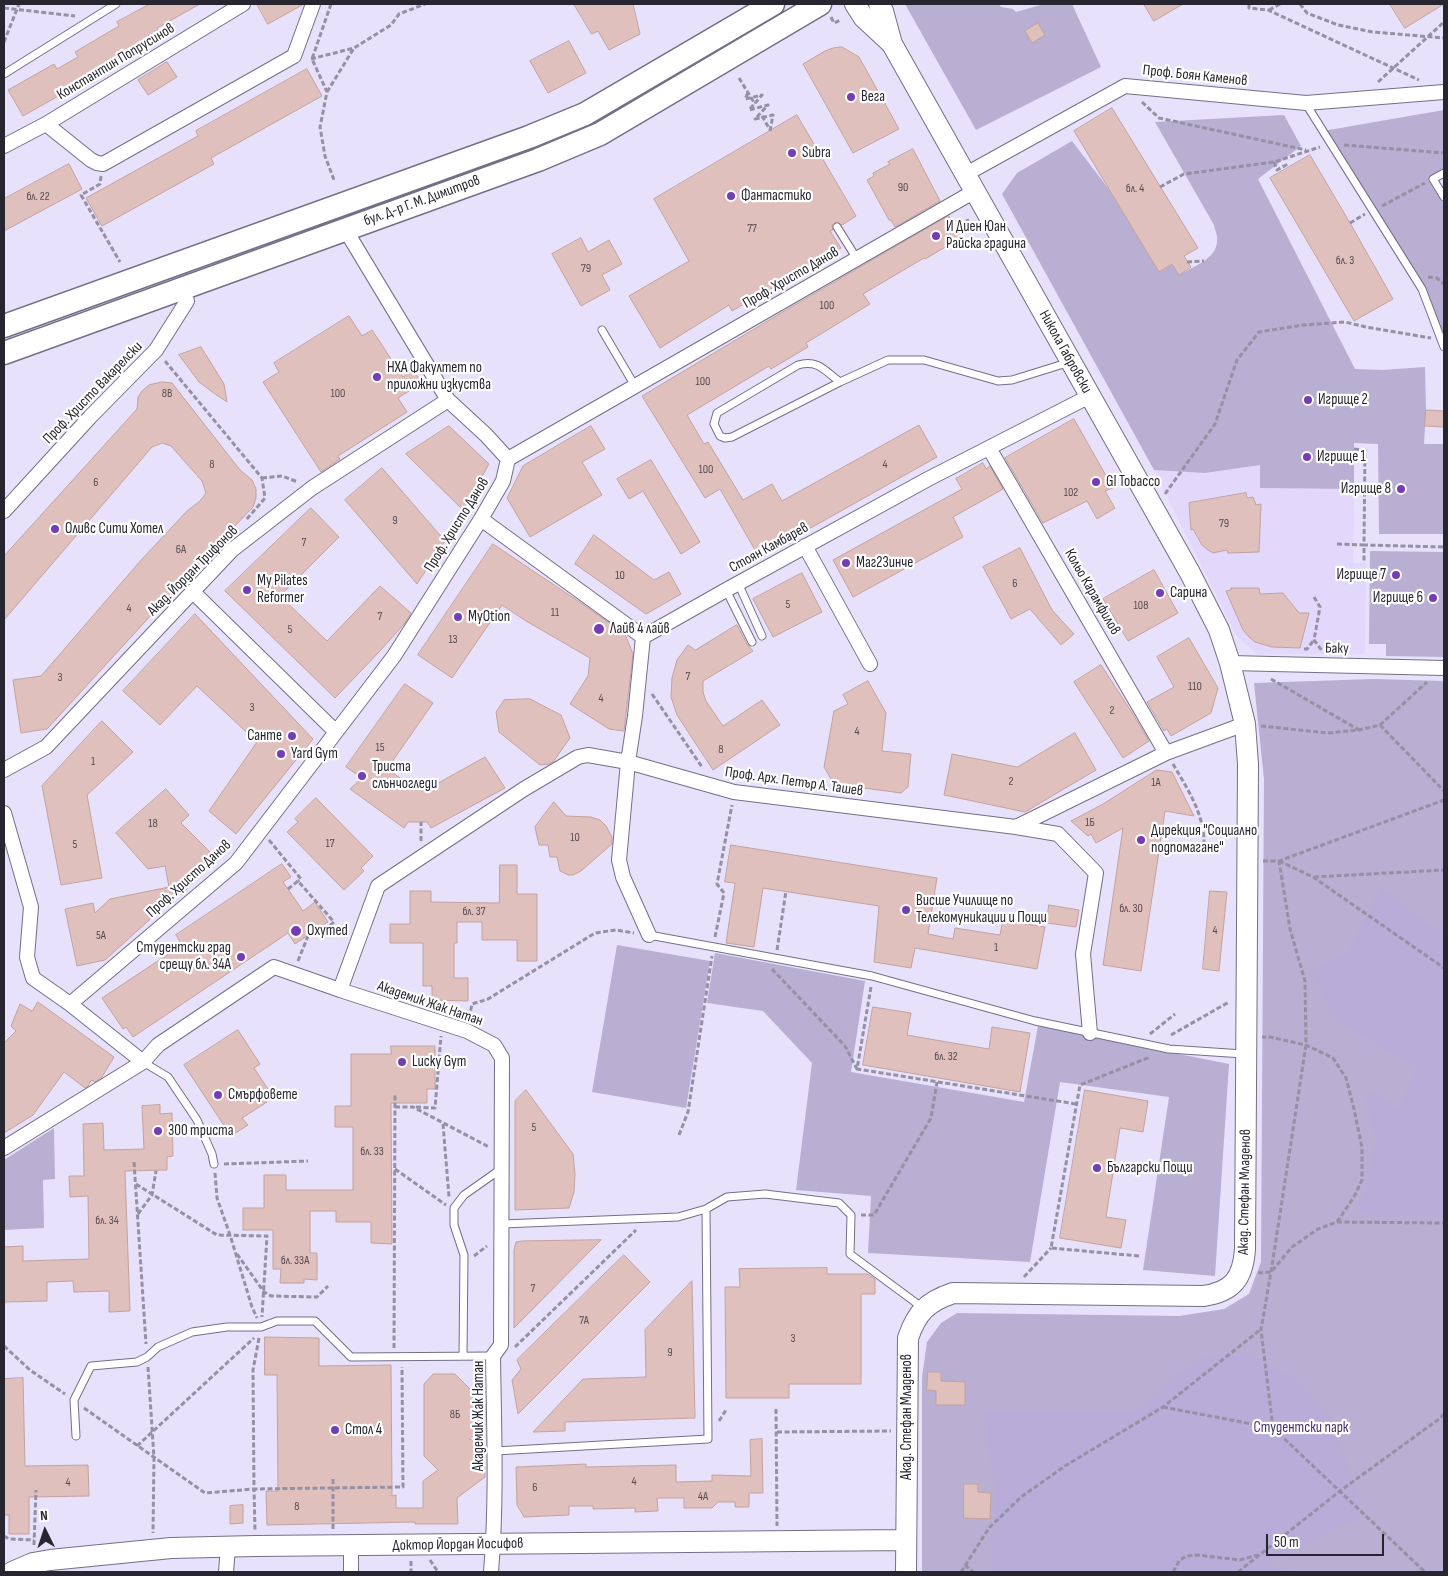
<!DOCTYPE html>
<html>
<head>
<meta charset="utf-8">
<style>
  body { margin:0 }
  #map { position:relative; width:1448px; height:1576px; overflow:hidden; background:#e7e1fc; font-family:"Sofia Sans Condensed",sans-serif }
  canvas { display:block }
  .frame { position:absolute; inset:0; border:5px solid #27252f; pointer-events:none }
  .north { position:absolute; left:20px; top:1506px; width:50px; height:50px; -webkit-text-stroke:4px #fff; paint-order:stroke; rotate:356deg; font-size:14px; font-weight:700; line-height:20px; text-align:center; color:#27252f }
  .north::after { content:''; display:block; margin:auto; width:18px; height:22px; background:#27252f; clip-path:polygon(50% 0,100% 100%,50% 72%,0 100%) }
  .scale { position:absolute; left:1266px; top:1534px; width:118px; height:22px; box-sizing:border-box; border:2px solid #27252f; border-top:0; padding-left:6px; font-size:15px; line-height:18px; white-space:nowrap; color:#27252f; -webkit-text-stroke:4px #fff; paint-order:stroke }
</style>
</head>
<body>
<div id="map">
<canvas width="1448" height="1576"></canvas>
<div class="frame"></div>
<div class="north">N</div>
<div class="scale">50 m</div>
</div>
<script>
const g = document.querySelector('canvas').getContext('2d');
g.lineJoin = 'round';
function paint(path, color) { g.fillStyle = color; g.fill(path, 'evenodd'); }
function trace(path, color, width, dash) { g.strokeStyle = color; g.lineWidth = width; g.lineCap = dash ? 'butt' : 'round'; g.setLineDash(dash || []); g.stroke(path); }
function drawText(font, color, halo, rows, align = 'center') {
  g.font = font + ' "Sofia Sans Condensed",sans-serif'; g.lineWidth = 4.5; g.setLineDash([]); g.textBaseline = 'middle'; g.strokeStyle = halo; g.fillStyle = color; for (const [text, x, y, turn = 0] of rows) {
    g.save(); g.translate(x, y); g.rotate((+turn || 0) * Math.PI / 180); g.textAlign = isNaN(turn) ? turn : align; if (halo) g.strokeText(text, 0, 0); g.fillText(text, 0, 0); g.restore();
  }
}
paint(new Path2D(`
  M1260,465V488L1354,489L1353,563H1366L1365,654H1257L1236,635L1154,470L1205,473Z`), '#e1d8fb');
paint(new Path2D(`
  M905,4H999L1001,7L1013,9L1016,12L1044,4H1072L1101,67L976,130Z
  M1444,110V173L1433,179L1444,197V347L1422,289L1323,131Z
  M1284,115L1301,146L1258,179L1355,369L1382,370L1425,367L1426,410L1424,444H1444V534H1379L1378,444L1354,443V489L1260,488V465L1205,473L1154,470L1002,194L1017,173L1072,141L1111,192L1159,272L1172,264L1179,275C1192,267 1217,259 1217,241C1218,236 1215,230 1214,225L1155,122Z
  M1370,551L1444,552V657L1386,656V644H1369Z
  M1374,679L1444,681V1572H922V1377L927,1342L941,1323L957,1313L1179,1316L1224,1309L1249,1294L1261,1262L1264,779L1254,683Z
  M617,945L710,961L686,1108L592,1092Z
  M715,953L865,981L851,1072L1024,1102L1038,1026L1229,1064L1215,1276L1143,1270L1169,1097L1060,1082L1030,1262L868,1253L871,1196L796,1190L812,1063L763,1011L707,1003Z
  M54,1128L55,1179L43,1180L44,1228L4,1230V1160Z`), '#b8afd2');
paint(new Path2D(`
  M1381,888L1444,935V1218L1399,1217L1359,1213L1377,1140L1365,1099L1374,1090L1399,1110L1417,1068L1333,1019L1312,969L1349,951Z
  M1251,1353L1301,1384L1331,1418L1359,1498L1358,1520L1341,1525L1295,1550L1260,1564L1300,1572H997L991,1561L995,1516V1492L984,1410H1141L1166,1382L1202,1358Z`), '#b8add9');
const building = new Path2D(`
  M150,4H200L157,28L159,32L131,48L134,53L90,79L92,82L71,93L69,90L23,116L8,90L54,64L57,69L78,57L75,52L119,26L117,22Z
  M257,4H304L268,24Z
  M574,4H633L640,34L609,50L598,31L592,34Z
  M1144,4H1183L1154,21Z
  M1390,4H1444L1405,28Z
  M1038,23L1045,35L1032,43L1025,31Z
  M569,41L586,73L548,93L530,61Z
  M842,47L859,57L899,129L853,153L803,64L825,51L833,48Z
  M167,62L177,77L148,95L138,80Z
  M307,69L322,96L211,158L214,164L102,226L86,198L198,136L196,131Z
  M1112,108L1198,248L1184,256L1191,267L1179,275L1172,264L1159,272L1074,131Z
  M797,115L856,216L842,225L836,222L832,225L833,230L830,231L841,248L732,311L729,305L660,348L629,296L689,261L654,199Z
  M913,149L940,201L895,227L891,220H889L867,180L874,176L873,173L890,164L888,162Z
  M1310,155L1350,223L1393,299L1354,321L1270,178Z
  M69,164L82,189L4,231V199Z
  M949,216L961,238L925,259L924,258L863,294L870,304L806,343L808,347L771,369L769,366L687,415L704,444L708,442L743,500L772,484L782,501L919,425L937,457L759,557L720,489L705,498L642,396L786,310Z
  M581,238L588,252L609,240L622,264L602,275L610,290L581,306L552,254Z
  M349,316L362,336L372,330L403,377L413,370L420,380L410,386L412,389L398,398L407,412L338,456L340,459L321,472L263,382L279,372L274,363Z
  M201,347L224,384L227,402L215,394L199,382L179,355Z
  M162,382L172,383L240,470L252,480L256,489V498L253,507L174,590L47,729L21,733L13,680L41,676L142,559L187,511L200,501L206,493L202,481L171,446L162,443L152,447L4,620V556L137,409L138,397L142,391L149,385Z
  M1426,410L1444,411V427L1425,426Z
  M1074,419L1113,488L1105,491L1115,508L1097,519L1087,501L1043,523L1005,458Z
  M449,426L489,464L463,510L406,454Z
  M591,426L605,449L582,462L602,495L530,537L507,498L523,466Z
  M651,460L700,542L681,554L643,491L629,499L617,479Z
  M983,463L986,469L990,466L1003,489L953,517L963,537L853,597L833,560L962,489L956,479Z
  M382,468L445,541L417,584L345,500Z
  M1246,493L1247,498L1253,497L1256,505L1261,504L1259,552L1228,553L1227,550L1213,553L1208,550L1202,545L1193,529L1191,530L1189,503Z
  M311,508L339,537L280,596L327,641L380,586L411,613L405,623L380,651L335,698L225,591Z
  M594,535L654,580L669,572L681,594L646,614L575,564Z
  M493,544L581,603L625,634L633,654L624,731L609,729L570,704L588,676L590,658L526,621L502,605L452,678L418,655Z
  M1020,548L1052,610L1074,634L1061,645L1030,609L1011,619L983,567Z
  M1154,570L1178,613L1128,641L1103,599Z
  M802,573L822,612L773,637L753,599Z
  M1231,588H1259L1260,594L1283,593L1299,613H1309L1300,648L1272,647L1255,642L1248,636L1243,630L1226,591L1231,590Z
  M195,614L313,739L236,834L209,811L257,742L197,686L160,725L123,691Z
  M737,625L747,644L753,651L703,681V692L706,701L723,726L762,700L780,725L713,770L677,715L671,697L672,678L677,660L688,645L695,650Z
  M1189,638L1218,688L1211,713L1171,736L1167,729L1164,731L1147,702L1174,687L1157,657Z
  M1101,665L1131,711L1149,741L1123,758L1074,682Z
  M868,681L886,713L882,751L911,754L908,787L901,793L834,784L824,767L834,711L848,704L843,695Z
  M405,684L433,703L387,769L413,787H431L485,757L505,788L431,828L427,822H408L404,828L350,789L362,778L346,767Z
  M530,699L561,715L570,738L553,762L549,764L540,765L499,732L496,712L504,700Z
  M102,721L133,752L87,795L102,878L61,885L42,786Z
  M1075,733L1096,770L1025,812L944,795L952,754L1017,767Z
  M1157,770L1172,772L1194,816L1165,811L1141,971L1103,965L1123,828L1096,843L1091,834L1088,836L1071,821L1103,804Z
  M166,789L189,815L181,823L217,859L181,895L179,893L105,960L77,966L65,909L93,903L95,913L110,899L169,887L165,866L148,869L116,833Z
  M316,798L373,856L361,868L364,871L344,890L287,832L298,822L295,819Z
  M554,802L566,816L591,817L600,820L606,826L612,837V844L581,871L573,875H568L560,871L557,857H550L548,845H539L535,827Z
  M731,845L937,878L928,934L953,939L955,928L1000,935L1003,920L1045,927L1037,969L915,948L911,968L874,962L879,906L763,888L754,947L726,943L735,883L725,882Z
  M282,864L291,877L283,882L303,911L315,902L328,922L295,944L288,933L133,1037L126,1027L123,1029L102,998L182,945L176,935Z
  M500,865H517V894H537V961H517V940H482V922H457V943H454V978H468V1001L432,1000V986H423V943H390V924H410V891H431V902L499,903Z
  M1210,891L1227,892L1219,971L1203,969Z
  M1049,905L1079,910L1076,927L1047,923Z
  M38,1002L114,1057L102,1077L95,1082L91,1080L88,1086L85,1088L64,1072L33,1115L4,1133V1043L16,1031L11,1026L20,1004L32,1011Z
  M873,1007L911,1013L907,1035L947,1042L989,1049L992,1027L1030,1033L1020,1092L863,1065Z
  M238,1030L260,1064L254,1068L268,1089L261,1093L267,1102L242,1118L248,1125L231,1136L184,1065Z
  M391,1046H435V1089H427V1103H391L392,1244L371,1243V1222H336V1211H310V1253H317V1280L304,1279V1283H280L281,1269H273V1230H243V1208H264V1175H286V1190H353V1127H335V1106H351V1054H391Z
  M526,1090L573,1154L575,1174L574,1192L569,1208L515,1210V1101Z
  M1085,1090L1148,1101L1143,1132L1120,1128L1106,1217L1126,1220L1121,1248L1060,1238Z
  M160,1105V1114L172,1113L173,1156L167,1157V1170L125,1171L130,1311L109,1312V1291L74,1292L73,1281L47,1282V1301L4,1302V1247L23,1246V1261L89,1259L88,1196L70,1197L69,1176H84L83,1124L103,1123L104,1150L144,1149L142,1106Z
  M601,1240L514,1328V1250L516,1242L522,1241Z
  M624,1255L650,1282L518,1414L512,1380L521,1369L517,1360Z
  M827,1268V1274H867L875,1279V1294H861V1384H789V1398H726L725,1287H740L739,1269Z
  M692,1281L695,1418L565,1422V1431L533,1432L583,1379L646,1377L645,1330Z
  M265,1337L319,1338V1366L391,1365L392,1496L396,1495V1508H423V1481L438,1470L424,1456V1384L433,1374H455L485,1404V1426L469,1439L484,1444L485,1477L457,1498L458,1524H415V1522L267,1525L266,1491H278L277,1375H265Z
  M928,1372H941V1381L965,1382V1405H936V1391L927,1390Z
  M23,1378L25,1466L88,1465L89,1496L29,1497V1534H9V1515H4V1379Z
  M762,1439L763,1493H749V1507H735V1502H718L712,1508H684V1498H657L658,1511L635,1512V1508L593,1509V1506H569V1515L524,1517L517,1505L516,1467L586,1464V1467L676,1465V1482L712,1481V1475L751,1476L750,1440Z
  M964,1484H978V1492L991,1493L990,1519L964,1518Z
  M243,1505V1523L230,1524V1506Z`);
paint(building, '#e0c0bc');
trace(building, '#c2a29e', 1);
const lane = new Path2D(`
  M4,74L116,4
  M1306,104L1422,289L1444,347
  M1444,173L1433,179L1444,197
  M837,227L857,259
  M602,330L635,386
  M840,382L732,437L725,438L720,436L714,424L717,413L798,365C818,359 825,371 840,382L888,360H924L998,381L1012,380L1070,362
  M738,583L762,636
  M726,590L752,642
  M649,935L872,976L1035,1021L1169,1049L1243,1054
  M143,1062L168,1077L197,1120L212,1154L214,1164
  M502,1224L678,1217L706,1209L727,1197L765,1194L839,1203L851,1215L850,1254L923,1308
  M463,1356L464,1255L454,1225V1208L464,1195L501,1169
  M76,1436L74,1400L91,1366L137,1362L147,1357L158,1347L192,1332L227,1327H261L277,1321H315L351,1357L493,1356
  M495,1451L708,1439L706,1209`);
const street = new Path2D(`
  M46,124L91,160L97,163L103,164L294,56L313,4
  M4,146L46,124L243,4
  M966,174L1125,86L1306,103L1444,92
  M345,229L448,400L486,435L508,459
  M989,448L1166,753
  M4,511L90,417L156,350L187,301L182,288
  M481,519L643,637L726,590L928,479L1090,396
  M805,546L870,664
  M193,592L336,732
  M643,637L635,716L628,762L619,860L623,877L649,935
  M1230,663L1444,668
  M4,770L46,747L232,550L312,488L448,400
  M4,813L31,907L27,957L33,978L70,1004L143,1062
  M1016,827L1166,753L1245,724
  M340,990L378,886L524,789L578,757L588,755L628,762L734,792L1016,827L1058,834L1096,873L1083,954L1090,1033
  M70,1004L236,863L394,656L481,519L503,481L508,459L975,191
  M4,1148L143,1062L158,1045L274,967L340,990L467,1031L494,1045L502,1058L501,1345L493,1356C494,1428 497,1500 491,1572
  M226,1572L228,1547
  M351,1572V1546`);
const secondary = new Path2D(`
  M855,4L864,18L892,44
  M879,4L883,11L892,44L1190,573L1219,630L1230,663L1245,724L1248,764L1245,1249C1243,1278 1233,1292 1203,1296L953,1293C927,1302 917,1312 908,1338L906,1572
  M12,1572L33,1563L50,1560L171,1548L255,1546L906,1540`);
const primary = new Path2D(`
  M4,326L529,137L585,114L773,4
  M4,353L538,160L600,134L820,4`);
trace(lane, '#746f87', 9);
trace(street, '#746f87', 16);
trace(secondary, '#746f87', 22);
trace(primary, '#746f87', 25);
trace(new Path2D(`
  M331,4L312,59L327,92L320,127L325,156L334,180
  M1249,4V8L1268,10L1419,80
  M1300,4L1307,13L1338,25L1373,32L1444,38
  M4,8L75,16
  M1269,10L1280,4
  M831,17L834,23L841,20
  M4,42L19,4
  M311,59L354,48L391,25L399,14L425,4
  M739,78L755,104
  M1378,82L1444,22
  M327,92L354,48
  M748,93L745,99L762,95L749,110L768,105L755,119L773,115L770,131
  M1142,102L1159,118L1306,150
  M762,116L770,130
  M1344,145L1444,153
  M1274,162L1277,170L1286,165L1287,168
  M101,176L100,184L81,195L120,262
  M1160,187L1184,174L1274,162L1320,147
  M1382,206L1425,183
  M966,221L969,220
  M1350,223L1365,214
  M1187,262L1204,261
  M1428,277L1437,278L1444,284
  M165,361L262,478L265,498L246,520
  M1354,449L1365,450L1364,545L1444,547
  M262,478L282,476L298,482
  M1165,494L1215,424L1237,360L1259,332L1303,325L1345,322L1366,327L1431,338
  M1337,544L1364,545V561
  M1314,597L1320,607L1314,640L1323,652
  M1304,649H1307L1314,640
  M1271,679L1359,730
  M652,694L702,767
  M1380,725L1444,791
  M1261,726L1328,733L1359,730L1380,725L1427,682
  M1173,764C1188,790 1205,815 1204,846
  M422,787V780
  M269,840L301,879L298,881
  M421,841V822
  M1263,861H1279L1444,800
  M1279,861L1313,877L1444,968
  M1314,877L1444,870
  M288,889L298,881L334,922L326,929
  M321,927L346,936
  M715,937L724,893L717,884L732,805
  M777,950L786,891
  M298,961L308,936
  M772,969L845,1046L857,1069
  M871,987L857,1069L1076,1104
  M469,1018L472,1004L488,999L595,933L616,930L634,933
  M1150,1034L1175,1014
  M1171,1035L1229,1002
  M395,1107H413L489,1147
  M416,1107L435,1108L441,1036
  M443,1124L449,1197
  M679,1135L688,1112L712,956
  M134,1162L146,1344
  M224,1164L308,1161
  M395,1169L446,1205
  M215,1173L217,1198L230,1235L252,1307L257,1318
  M136,1184L217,1235L267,1236L262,1317
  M138,1214L152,1195L156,1171
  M861,1215H874L931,1118L937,1082
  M1337,1222L1444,1223
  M237,1254L264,1292L271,1296L317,1297L328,1286
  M474,1256L487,1246
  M1139,1256L1051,1248L1080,1085L1150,1057
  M1258,1273L1271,1272L1292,1247L1318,1229L1337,1222L1354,1197L1362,1180V1148L1354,1109L1346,1078L1333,1058L1306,1045L1270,1037H1262
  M1024,1277L1051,1248
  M259,1338L253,1370L254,1489L403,1487L402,1367
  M4,1346L30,1370L65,1394
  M515,1347L636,1230
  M394,1348L395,1095
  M148,1367L154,1458L153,1533
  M1163,1407L1273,1428L1425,1572
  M84,1408L205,1493L254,1489L255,1530
  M776,1409L777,1526
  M719,1421L726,1410
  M1273,1428L1261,1330L1271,1272L1306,1045L1305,981L1290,929L1279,861
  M777,1432L891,1431
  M137,1446L254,1338
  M333,1479V1529
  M4,1536L9,1539L34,1540
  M34,1545L36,1490
  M430,1560L438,1572
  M411,1561V1572
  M965,1565L973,1572
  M961,1572L989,1528L1021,1497L1065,1466L1163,1407L1260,1330
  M1173,1572L1179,1561L1186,1556L1197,1555L1240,1560L1258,1555
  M1238,1572L1340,1491L1439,1419L1444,1414`), '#9590a4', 3, [5, 2.5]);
trace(lane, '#fff', 7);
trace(street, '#fff', 14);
trace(secondary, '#fff', 20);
trace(primary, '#fff', 22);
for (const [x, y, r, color] of [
  [851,97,5,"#753cb3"],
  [792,153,5,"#753cb3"],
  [731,196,5,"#753cb3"],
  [936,236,5,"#753cb3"],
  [377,377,5,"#753cb3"],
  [1308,400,5,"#753cb3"],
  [1307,457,5,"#753cb3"],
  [1096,482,5,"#753cb3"],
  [1401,489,5,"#753cb3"],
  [55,529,5,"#753cb3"],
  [846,563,5,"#753cb3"],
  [1396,575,5,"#753cb3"],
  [247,590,5,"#753cb3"],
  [1160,593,5,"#753cb3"],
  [1433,598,5,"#753cb3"],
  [458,617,5,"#753cb3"],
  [599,629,6,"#753cb3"],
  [292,736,5,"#753cb3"],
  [281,754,5,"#753cb3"],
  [362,776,5,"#753cb3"],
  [1141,840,5,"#753cb3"],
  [906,910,5,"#753cb3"],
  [296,931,6,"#753cb3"],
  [241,957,5,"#753cb3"],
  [402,1062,5,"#753cb3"],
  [218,1095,5,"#753cb3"],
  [158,1131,5,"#753cb3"],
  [1097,1168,5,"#753cb3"],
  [335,1430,5,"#753cb3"]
]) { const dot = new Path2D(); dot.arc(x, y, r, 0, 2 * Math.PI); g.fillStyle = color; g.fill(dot); trace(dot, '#fff', 2); }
drawText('12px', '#554c52', null, [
  ["90",903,188],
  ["бл. 4",1135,189],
  ["бл. 22",38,197],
  ["77",752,229],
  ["бл. 3",1345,261],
  ["79",586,269],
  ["100",827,306],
  ["100",703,382],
  ["8В",167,394],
  ["100",338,394],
  ["8",212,465],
  ["4",885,465],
  ["100",706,470],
  ["6",96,483],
  ["102",1071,493],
  ["9",395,521],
  ["79",1224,524],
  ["7",304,543],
  ["6А",181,550],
  ["10",620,576],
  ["6",1015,584],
  ["5",788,605],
  ["108",1141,606],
  ["4",129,609],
  ["11",555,613],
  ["7",380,617],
  ["5",290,630],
  ["13",453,640],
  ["7",688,677],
  ["3",60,678],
  ["110",1195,687],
  ["4",601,699],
  ["3",252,708],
  ["2",1112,711],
  ["4",857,732],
  ["15",380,748],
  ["8",721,750],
  ["1",93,762],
  ["2",1011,782],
  ["1А",1156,783],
  ["1Б",1090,823],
  ["18",153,824],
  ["10",575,838],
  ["17",330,844],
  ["5",75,845],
  ["бл. 30",1131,909],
  ["бл. 37",474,912],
  ["4",1215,931],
  ["5А",101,936],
  ["1",996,948],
  ["бл. 32",946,1057],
  ["5",534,1128],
  ["бл. 33",372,1152],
  ["бл. 34",107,1221],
  ["бл. 33А",295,1261],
  ["7",533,1289],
  ["7А",584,1321],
  ["3",793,1339],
  ["9",670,1353],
  ["8Б",455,1415],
  ["4",634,1482],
  ["4",68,1483],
  ["6",535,1488],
  ["4А",703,1497],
  ["8",297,1507]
]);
drawText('15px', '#27252f', '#fff', [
  ["Константин Попрусинов",116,62,-31],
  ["Проф. Боян Каменов",1195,76,6],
  ["бул. Д-р Г. М. Димитров",422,201,-20],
  ["Проф. Христо Данов",791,278,-30],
  ["Никола Габровски",1065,352,61],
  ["Проф. Христо Вакарелски",93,393,-46],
  ["Проф. Христо Данов",457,525,-58],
  ["Стоян Камбарев",769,548,-29],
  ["Акад. Йордан Трифонов",193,571,-45],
  ["Кольо Карамфилов",1092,592,60],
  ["Баку",1337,649,1],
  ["Проф. Арх. Петър А. Ташев",794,782,8],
  ["Проф. Христо Данов",189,879,-42],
  ["Академик Жак Натан",430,1004,19],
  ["Акад. Стефан Младенов",1245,1192,-89],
  ["Академик Жак Натан",479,1416,-90],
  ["Акад. Стефан Младенов",907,1417,-90],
  ["Доктор Йордан Йосифов",458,1545,-1]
]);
drawText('15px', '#27252f', '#fff', [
  ["Вега",861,97],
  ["Subra",802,153],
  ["Фантастико",741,196],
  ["И Диен Юан",946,227],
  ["Райска градина",946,244],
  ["НХА Факултет по",387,368],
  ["приложни изкуства",387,385],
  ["Игрище 2",1318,400],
  ["Игрище 1",1317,457],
  ["GI Tobacco",1106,482],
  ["Игрище 8",1391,489,"right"],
  ["Оливс Сити Хотел",65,529],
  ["Маг23инче",856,563],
  ["Игрище 7",1386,575,"right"],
  ["My Pilates",257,581],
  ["Reformer",257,598],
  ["Сарина",1170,593],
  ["Игрище 6",1423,598,"right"],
  ["MyOtion",468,617],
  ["Лайв 4 лайв",610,629],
  ["Санте",282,736,"right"],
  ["Yard Gym",291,754],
  ["Триста",372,767],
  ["слънчогледи",372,784],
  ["Дирекция \"Социално",1151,831],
  ["подпомагане\"",1151,848],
  ["Висше Училище по",916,901],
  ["Телекомуникации и Пощи",916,918],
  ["Oxymed",307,931],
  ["Студентски град",231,948,"right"],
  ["срещу бл. 34А",231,965,"right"],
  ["Lucky Gym",412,1062],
  ["Смърфовете",228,1095],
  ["300 триста",168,1131],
  ["Български Пощи",1107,1168],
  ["Стол 4",345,1430]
], 'left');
drawText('15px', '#44326a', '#fff', [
  ["Студентски парк",1301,1428]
]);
</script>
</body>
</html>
